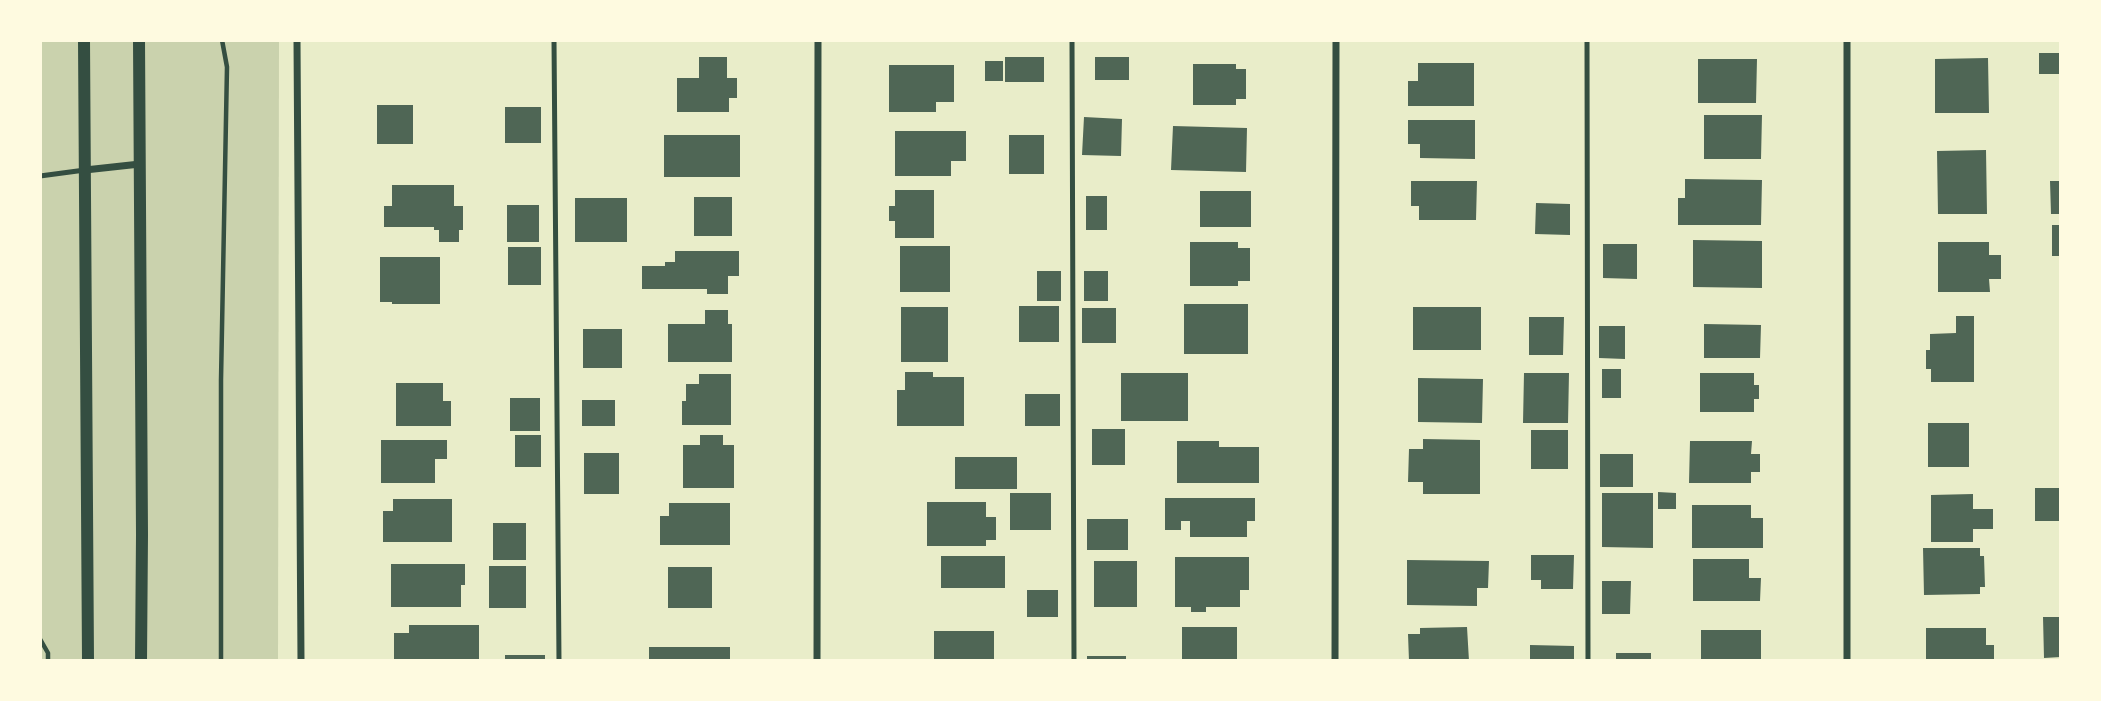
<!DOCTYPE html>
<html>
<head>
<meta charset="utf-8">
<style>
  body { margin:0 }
  #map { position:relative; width:2101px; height:701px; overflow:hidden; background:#e9edc9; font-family:"Public Sans",sans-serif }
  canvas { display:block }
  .frame { position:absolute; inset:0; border:42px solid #fefae0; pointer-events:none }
</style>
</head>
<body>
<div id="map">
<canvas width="2101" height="701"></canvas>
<div class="frame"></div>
</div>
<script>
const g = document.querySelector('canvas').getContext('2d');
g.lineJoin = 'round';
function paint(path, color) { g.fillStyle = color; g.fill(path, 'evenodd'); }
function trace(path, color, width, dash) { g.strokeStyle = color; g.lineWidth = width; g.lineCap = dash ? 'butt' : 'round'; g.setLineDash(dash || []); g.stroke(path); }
paint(new Path2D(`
  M40,40H279L278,661H40Z`), '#cad2ad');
paint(new Path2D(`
  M2039,53H2061V74H2039Z
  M699,57H727V78H737V98H729V112H677V78H699Z
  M1005,57H1044V82H1005Z
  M1095,57H1129V80H1095Z
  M1988,58L1989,113H1935V59Z
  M1698,59H1757L1756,103H1698Z
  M985,61H1003V81H985Z
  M1418,63H1474V106H1408V81H1418Z
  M1193,64H1236V69H1246V99H1236V105H1193Z
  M889,65H954V102H936V112H889Z
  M377,105H413V144H377Z
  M505,107H541V143H505Z
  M1704,115H1762L1761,159H1704Z
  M1084,117L1122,119L1121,156L1082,155Z
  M1408,120H1475V159L1420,158V144H1408Z
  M1173,126L1247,128L1246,172L1171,170Z
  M895,131H966V161H951V176H895Z
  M664,135H740V177H664Z
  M1009,135H1044V174H1009Z
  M1986,150L1987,214H1938L1937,151Z
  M1685,179L1762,180L1761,225H1678V198H1685Z
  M1411,181H1477L1476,220H1419V206H1411Z
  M2050,181H2061V214H2051Z
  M392,185H454V206H463V230H459V242H439V230H434V227H384V206H392Z
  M895,190H934V238H895V221H889V206H895Z
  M1200,191H1251V227H1200Z
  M1086,196H1107V230H1086Z
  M694,197H732V236H694Z
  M575,198H627V242H575Z
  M1536,203L1570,204V235L1535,234Z
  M507,205H539V242H507Z
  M2052,225H2061V256H2052Z
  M1693,240L1762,241V288L1693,287Z
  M1190,242H1238V248H1250V281H1238V286H1190Z
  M1938,242H1989V255H2001V279H1989L1990,292H1938Z
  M1603,244H1637V279L1603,278Z
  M900,246H950V292H900Z
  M508,247H541V285H508Z
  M675,251H739V276H728V294H707V289H642V266H665V262H675Z
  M380,257H440V304H392V302H380Z
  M1037,271H1061V301H1037Z
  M1084,271H1108V301H1084Z
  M1184,304H1248V354H1184Z
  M1019,306H1059V342H1019Z
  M901,307H948V362H901Z
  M1413,307H1481V350H1413Z
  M1082,308H1116V343H1082Z
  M705,310H728V324H732V362H668V324H705Z
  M1956,316H1974V382H1931V369H1926V350H1930V334L1956,333Z
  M1529,317H1564L1563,355H1529Z
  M1704,324L1761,325L1760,358H1704Z
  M1599,326H1625V359L1599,358Z
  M583,329H622V368H583Z
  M1602,369H1621V398H1602Z
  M905,372H933V377H964V426H897V390H905Z
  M1121,373H1188V421H1121Z
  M1524,373H1569L1568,423H1523Z
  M1700,373H1754V385H1759V399H1754V412H1700Z
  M699,374H731V425H682V401H686V384H699Z
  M1418,378L1483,379L1482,423L1418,422Z
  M396,383H443V401H451V426H396Z
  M1025,394H1060V426H1025Z
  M510,398H540V431H510Z
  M582,400H615V426H582Z
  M1928,423H1969V467H1928Z
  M1092,429H1125V465H1092Z
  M1531,430H1568V469H1531Z
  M515,435H541V467H515Z
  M700,435H723V445H734V488H683V445H700Z
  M1423,439L1480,440V494H1423V482H1408L1409,449H1423Z
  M381,440H447V459H435V483H381Z
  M1177,441H1219V447H1259V483H1177Z
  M1690,441H1752L1751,454H1760V472H1751V483H1689Z
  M584,453H619V494H584Z
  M1600,454H1633V487H1600Z
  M955,457H1017V489H955Z
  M2035,488H2061V521H2035Z
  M1658,492L1676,493V509H1658Z
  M1010,493H1051V530H1010Z
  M1602,493H1653V548L1602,547Z
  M1973,494V509H1993V529H1973V542H1931V495Z
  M1165,498H1255V521H1247V537H1190V521H1181V530H1165Z
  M393,499H452V542H383V511H393Z
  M927,502H986V517H996V540H986V546H927Z
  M669,503H730V545H660V516H669Z
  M1692,505H1751V518H1763V548H1692Z
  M1087,519H1128V550H1087Z
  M493,523H526V560H493Z
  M1923,548H1980V556H1984L1985,587H1980V594L1924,595Z
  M1531,555H1574L1573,589H1541V580H1531Z
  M941,556H1005V588H941Z
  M1175,557H1249V590H1240V607H1206V612H1191V607H1175Z
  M1693,559H1749V578H1761L1760,601H1693Z
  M1407,560L1489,561L1488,588H1477V606L1407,605Z
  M1094,561H1137V607H1094Z
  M391,564H465V585H461V607H391Z
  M489,566H526V608H489Z
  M668,567H712V608H668Z
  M1602,581H1631L1630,614H1602Z
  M1027,590H1058V617H1027Z
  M2043,617H2061V657L2044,658Z
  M409,625H479V661H394V633H409Z
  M1182,627H1237V661H1182Z
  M1467,627L1469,661H1409L1408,634H1420V628Z
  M1926,628H1986V645H1994V661H1926Z
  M1701,630H1761V661H1701Z
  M934,631H994V661H934Z
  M1530,645L1574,646V661H1530Z
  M649,647H730V661H649Z
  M1616,653H1651V661H1616Z
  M505,655H545V661H505Z
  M1087,656H1126V661H1087Z`), '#4f6655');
trace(new Path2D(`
  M40,639L48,653V661
  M221,661V380L227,67L222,40`), '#344e41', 4.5);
trace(new Path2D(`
  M554,40L559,661
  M1072,40L1074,661
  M1587,40L1588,661
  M40,176L85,170`), '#344e41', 5);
trace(new Path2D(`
  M297,40L301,661
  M1847,40V661
  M85,170L140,164
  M817,661L818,40
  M1335,661L1336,40`), '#344e41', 7);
trace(new Path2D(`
  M84,40L88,661
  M139,40L142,535L141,661`), '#344e41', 12);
</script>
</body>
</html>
